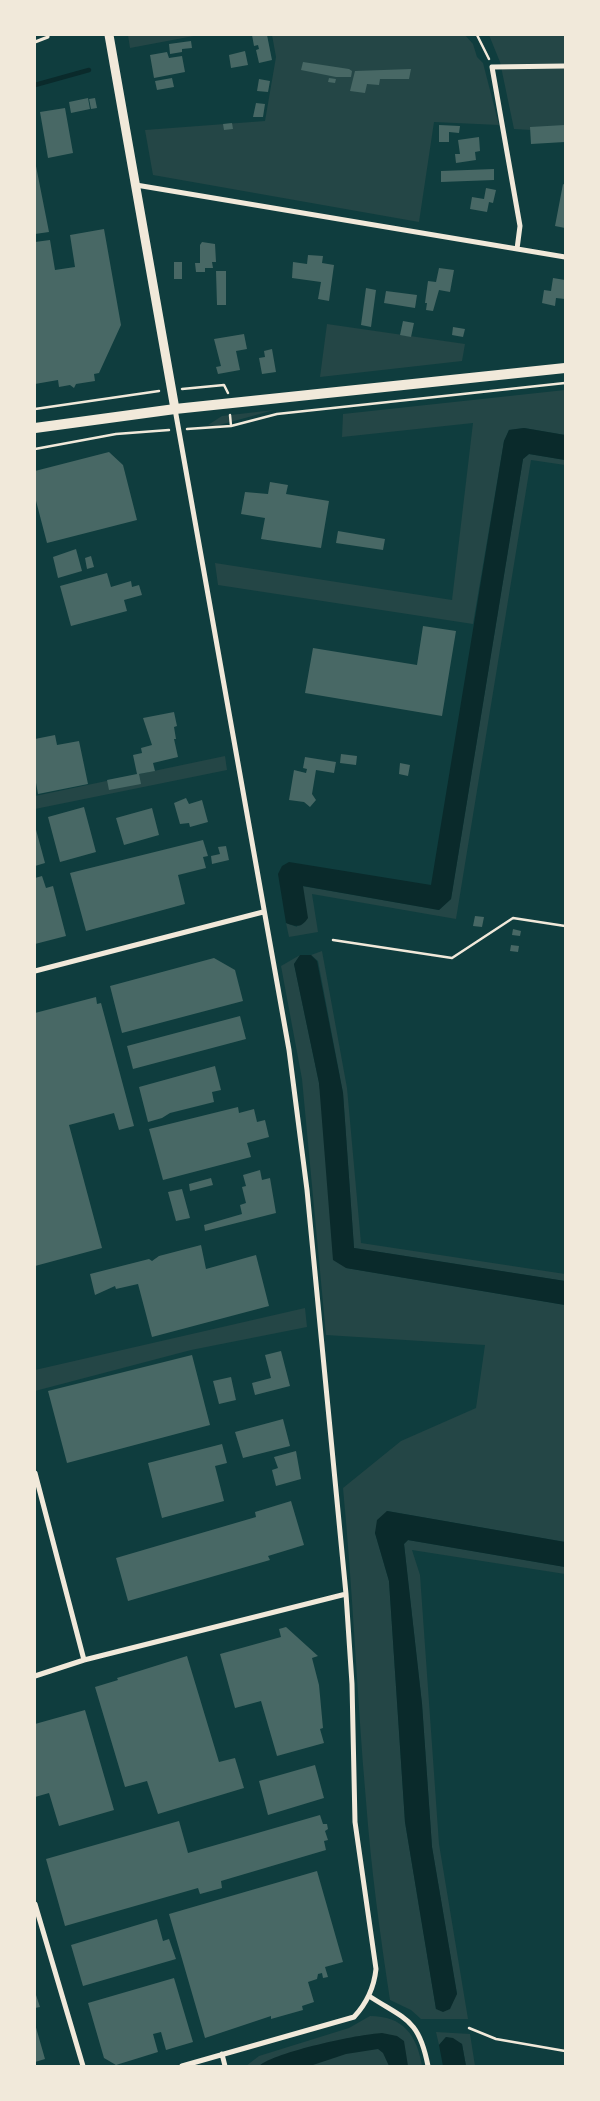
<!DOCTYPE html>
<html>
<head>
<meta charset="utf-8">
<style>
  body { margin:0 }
  #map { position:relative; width:600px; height:2101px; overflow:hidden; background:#0f3d3e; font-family:"Varela Round",sans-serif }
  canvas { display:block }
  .frame { position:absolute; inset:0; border:36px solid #f1e9da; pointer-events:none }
</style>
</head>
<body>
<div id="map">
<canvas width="600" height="2101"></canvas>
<div class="frame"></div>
</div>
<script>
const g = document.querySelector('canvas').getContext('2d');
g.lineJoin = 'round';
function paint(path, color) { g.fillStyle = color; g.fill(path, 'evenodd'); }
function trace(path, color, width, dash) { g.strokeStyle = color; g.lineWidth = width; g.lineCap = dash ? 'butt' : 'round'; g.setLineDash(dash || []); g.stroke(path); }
paint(new Path2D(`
  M128,35H199L130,48Z
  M272,35H465L473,44L477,57L483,63L499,125L434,122L419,222L153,175L145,130L265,121L276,57Z
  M489,35H565V132L514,129L500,62Z
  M327,324L465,344L462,361L320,377Z
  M565,390V435L524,428L509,430L504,441L473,624L218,585L215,563L452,600L473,423L342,437L343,414Z
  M274,410L216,426L208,425L222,416Z
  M529,454L565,460V465L531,460L456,919L312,894L318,932L289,937L286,923L297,927L302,886L439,910L451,899L523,459Z
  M225,756L227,770L35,809V796Z
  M322,951L347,1088L361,1243L565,1274V1281L354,1248L343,1093L318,961L311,955Z
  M300,955L294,964L319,1083L346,1268L565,1305V1542L387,1511L375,1533L389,1581L405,1822L436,2009L457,1994L432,1847L422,1704L404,1544L408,1540L565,1567V1574L412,1550L420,1575L439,1844L468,2019H421L411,2010L390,2000C380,1934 371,1868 366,1801C357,1697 353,1592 343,1488L401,1441L476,1408L485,1345L326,1335L302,1079L281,966Z
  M305,1308L307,1327L191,1350L35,1391V1370Z
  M370,2016C403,2016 417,2035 422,2066H246L259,2056L349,2028Z
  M436,2032L470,2034L475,2066H466L462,2044L446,2037L439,2045Z`), '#244646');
paint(new Path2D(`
  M524,428L565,435V460L529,454L523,459L451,899L439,910L303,886L308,918C301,928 297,927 286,923L278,874L282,866L289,862L431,885L504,441L509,430Z
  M300,955H311L317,961L343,1093L354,1248L565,1281V1305L346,1268L333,1260L319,1083L294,964Z
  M387,1511L565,1542V1567L408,1540L404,1544L422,1704L432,1847L457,1994L450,2009L443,2012L436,2009L405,1822L389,1581L375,1533L377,1520Z
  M382,2033L397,2036L404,2041L408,2066H389L383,2053L378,2049L346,2054L310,2066H259C275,2052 359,2034 382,2033Z
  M446,2037L453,2038L462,2044L466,2066H443L439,2045Z`), '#0a2a2b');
trace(new Path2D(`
  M35,85L89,70`), '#0a2a2b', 4.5);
paint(new Path2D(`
  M252,35H267L272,60L259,63L256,50L259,49L258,45L254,46Z
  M191,41L192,48L182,49V52L170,54L169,44Z
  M245,51L248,65L231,68L229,55Z
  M167,52L169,58L182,56L185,72L154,78L150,55Z
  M303,62L349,69L352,71L351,77H336L301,70Z
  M411,69L409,79H380L379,85L367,84L365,93L350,91L355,71Z
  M172,78L174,87L157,90L155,81Z
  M329,78L336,79L335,83L328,82Z
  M259,79L270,81L268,92L257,91Z
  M88,98L90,109L71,113L69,102Z
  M95,98L97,108L91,109L89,99Z
  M256,103L265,104L263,117H253Z
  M65,108L73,153L48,158L40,112Z
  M232,123L233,129L224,130L223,124Z
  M439,125L460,126L459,133L449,132V142H439Z
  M565,125V142L531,144L530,127Z
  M479,137L480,151L475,152L476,160L456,163L455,154H460L458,140Z
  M35,161L49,232L35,234Z
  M494,169V180L441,182V171Z
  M563,184L565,185V228L555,226Z
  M486,188L496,190L493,203L489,202L487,212L470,209L472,197L484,199Z
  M104,229L121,325L99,373L94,374L95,381L76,384L74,388L70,385L59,387L58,380L35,384V242L50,240L55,270L75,267L70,235Z
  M202,242L215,244L216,262H212L213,268H205V272H196L195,263H200V245Z
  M308,255L323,256L322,263L334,265L329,301L318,299L321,282L292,278L293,262L307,264Z
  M174,262H182V279H174Z
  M439,268L454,270L450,292L439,290L433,311L426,310L427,303H425L428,281L436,282Z
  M216,271H226V305H217Z
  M553,278L565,280V299L556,298L555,306L542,303L544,290L551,291Z
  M366,288L376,290L371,327L361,325Z
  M386,291L417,295L415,308L384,303Z
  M403,321L414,323L411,337L400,335Z
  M453,327L465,329L463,337L452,335Z
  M244,334L247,349L236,351L240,370L218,374L216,367L221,366L214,339Z
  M272,349L276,372L262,374L259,358L265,357L264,351Z
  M109,452L123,465L137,520L47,543L35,497V471Z
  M270,482L288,485L286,494L329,501L321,548L261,539L265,518L241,514L245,492L268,494Z
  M338,531L385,539L383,550L336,543Z
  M76,549L82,571L58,578L53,557Z
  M91,556L94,567L87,569L85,558Z
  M107,573L111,587L131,581L132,587L139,585L142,595L124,600L127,611L71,626L60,586Z
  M423,626L456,631L442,716L305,693L313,648L417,665Z
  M174,712L177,726L174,727L176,739H174L178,757L153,763L155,771L139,774L141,784L109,790L107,780L137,774L133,755L142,753L141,748L152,745L143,718Z
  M55,735L57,745L79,741L88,784L38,794L35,777V739Z
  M341,754L357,756L356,765L340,763Z
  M305,757L336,762L334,773L316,770L312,794L316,800L310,807L304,802L289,800L294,770L306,773L307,769L303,768Z
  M400,763L410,765L408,776L399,774Z
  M186,798L189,804L202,800L208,822L190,827L189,823L180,824L174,803Z
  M84,807L96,852L60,862L48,817Z
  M152,808L159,835L124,845L116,818Z
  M35,826L45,863L35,866Z
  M203,840L208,856L203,857L206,868L178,875L185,904L86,931L70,873Z
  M226,846L229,860L212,864L211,856L220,854L218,847Z
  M42,876L46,888L53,886L66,936L35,944V878Z
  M475,916L484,917L482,927L473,926Z
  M513,929L521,931L520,936L512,935Z
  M511,945L519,946L518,952L510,951Z
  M214,958L235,970L243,1001L122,1033L110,986Z
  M96,997L97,1004L101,1003L134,1126L119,1130L114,1113L69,1125L102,1248L35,1266V1013Z
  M240,1016L246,1039L133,1069L127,1046Z
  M215,1066L221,1090L212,1092L214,1102L170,1113L162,1118L148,1122L139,1087Z
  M238,1107L239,1113L254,1109L257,1122L265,1120L269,1137L247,1143L251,1157L163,1180L149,1129Z
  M260,1170L262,1180L270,1178L276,1213L205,1231L204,1225L242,1214L240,1205L246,1203L242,1187L246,1186L243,1175Z
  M211,1178L213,1185L190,1191L189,1184Z
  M182,1189L190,1218L176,1221L168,1192Z
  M201,1245L206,1269L256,1255L269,1306L152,1337L138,1284L116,1289L115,1286L95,1295L90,1274L149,1259L152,1261L159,1256Z
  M281,1351L290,1386L255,1395L252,1383L271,1378L265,1355Z
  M192,1355L210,1425L67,1463L48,1391Z
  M231,1377L236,1400L219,1404L213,1381Z
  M283,1419L290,1446L243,1458L235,1432Z
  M222,1444L227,1463L215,1466L224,1501L162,1518L148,1463Z
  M296,1451L301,1479L276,1486L272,1470L278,1468L274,1457Z
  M291,1501L304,1545L268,1556L270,1560L128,1601L116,1558L256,1517L255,1512Z
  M286,1627L318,1656L312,1658L319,1685L323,1728L320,1729L324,1743L277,1756L261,1701L235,1708L220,1654L281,1637L279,1629Z
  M187,1656L219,1762L235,1758L244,1788L158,1814L147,1781L125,1787L95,1687L118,1680L117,1678Z
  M85,1710L114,1810L59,1826L49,1793L35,1797V1724Z
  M315,1765L324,1798L268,1815L259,1781Z
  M320,1815L323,1824H327L328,1829L325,1831L328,1840L324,1841L326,1850L221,1881L222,1888L200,1894L198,1888L65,1926L46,1859L179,1821L188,1853Z
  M317,1871L343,1962L325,1967L328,1977L323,1978L322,1973L318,1974L317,1979L308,1982L314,2002L302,2006L303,2010L271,2019V2016L205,2038L169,1914Z
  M157,1919L163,1941L169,1939L176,1959L83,1986L71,1945Z
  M174,1978L193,2042L166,2050L161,2032L153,2034L158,2052L116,2065L104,2058L88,2003Z
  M35,1992L40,2007L35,2008Z
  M35,2024L45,2059L35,2062Z`), '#486865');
trace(new Path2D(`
  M477,35L489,59
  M182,389L224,385L228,393
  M35,409L159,391
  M230,415L231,426
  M187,429L231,426L277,414L565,383
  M35,449L116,434L169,430
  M333,940L452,958L513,918L565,926
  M469,2028L496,2039L565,2051`), '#f1e9da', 2.5);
trace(new Path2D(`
  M35,42L48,37V35`), '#f1e9da', 3);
trace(new Path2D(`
  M136,185L565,257
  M517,249L520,226L492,67L565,66
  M175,409L289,1050L307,1190L346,1594L352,1684L355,1822L376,1969C374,1988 367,2003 354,2017L182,2066
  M35,971L263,912
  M35,1473L84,1660
  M35,1676L84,1660L346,1594
  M35,1904L83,2066
  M369,1996C406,2020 419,2019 428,2066
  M222,2054L225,2066`), '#f1e9da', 5);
trace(new Path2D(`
  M109,35L175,409`), '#f1e9da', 9);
trace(new Path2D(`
  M35,428L175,409L565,368`), '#f1e9da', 10);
</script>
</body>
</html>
